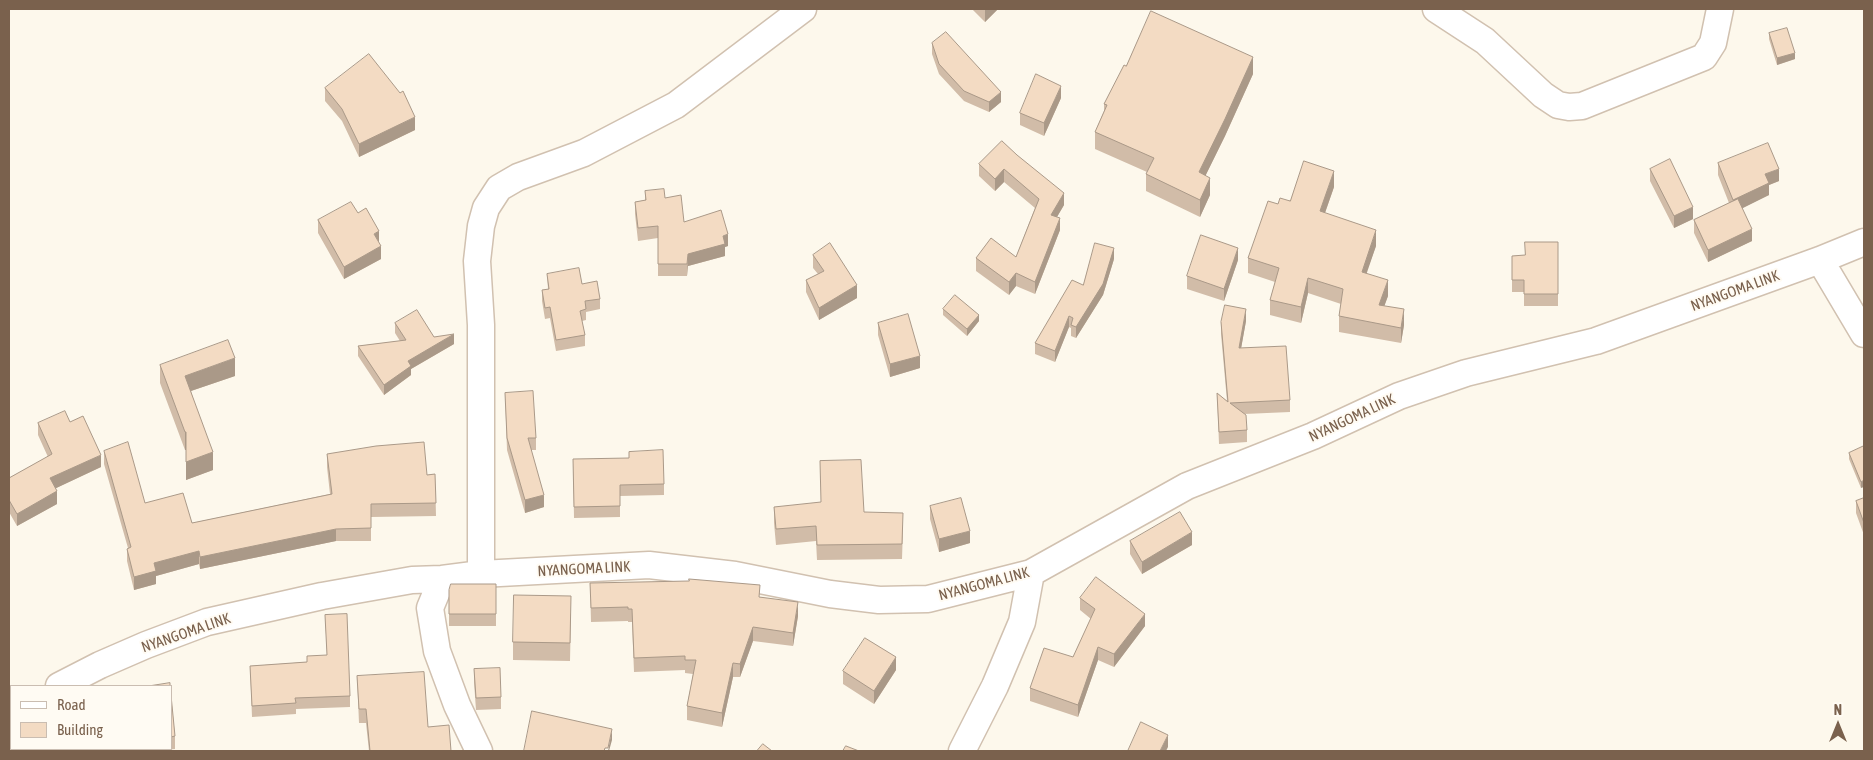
<!DOCTYPE html>
<html>
<head>
<meta charset="utf-8">
<style>
  body { margin:0 }
  #map { position:relative; width:1873px; height:760px; overflow:hidden; background:#fdf8ec; font-family:"Asap Condensed",sans-serif }
  canvas { display:block }
  .frame { position:absolute; inset:0; border:10px solid #7a614d; pointer-events:none }
  .legend { position:absolute; left:10px; top:685px; width:162px; height:65px; box-sizing:border-box; background:#fffbf3; border:1px solid #cabdb1; margin:0; padding:6px 9px; list-style:none; font-size:15px; color:#7a614d }
  .legend li { display:flex; align-items:center; gap:10px; height:25px }
  .legend b { width:25px; border:1px solid #cabdb1 }
  .north { position:absolute; left:1813px; top:700px; width:50px; height:50px; -webkit-text-stroke:4px #fffbf3; paint-order:stroke; rotate:0deg; font-size:14px; font-weight:700; line-height:20px; text-align:center; color:#7a614d }
  .north::after { content:''; display:block; margin:auto; width:18px; height:22px; background:#7a614d; clip-path:polygon(50% 0,100% 100%,50% 72%,0 100%) }
</style>
</head>
<body>
<div id="map">
<canvas width="1873" height="760"></canvas>
<div class="frame"></div>
<ul class="legend">
<li><b style="height:6px;background:#fff"></b>Road</li>
<li><b style="height:14px;background:#f3dbc3"></b>Building</li>
</ul>
<div class="north">N</div>
</div>
<script>
const g = document.querySelector('canvas').getContext('2d');
g.lineJoin = 'round';
function trace(path, color, width, dash) { g.strokeStyle = color; g.lineWidth = width; g.lineCap = dash ? 'butt' : 'round'; g.setLineDash(dash || []); g.stroke(path); }
function paint(path, color) { g.fillStyle = color; g.fill(path, 'evenodd'); }
function drawText(font, color, halo, rows, align = 'center') {
  g.font = font + ' "Asap Condensed",sans-serif'; g.lineWidth = 4; g.setLineDash([]); g.textBaseline = 'middle'; g.strokeStyle = halo; g.fillStyle = color; for (const [text, x, y, turn = 0] of rows) {
    g.save(); g.translate(x, y); g.rotate((+turn || 0) * Math.PI / 180); g.textAlign = isNaN(turn) ? turn : align; if (halo) g.strokeText(text, 0, 0); g.fillText(text, 0, 0); g.restore();
  }
}
const minor = new Path2D(`
  M1436,9L1485,41L1543,95L1558,105L1569,107L1582,106L1704,57L1713,43L1720,9
  M1820,260L1864,334
  M481,574V325L477,261L481,226L486,208L499,188L518,177L584,153L676,105L803,9
  M442,579L430,608L437,651L457,705L479,751
  M59,686L100,665L146,645L207,622L322,596L412,580L442,579L481,574L649,565L735,575L830,594L879,600L928,599L1031,573L1187,486L1313,436L1399,396L1466,373L1596,341L1820,260L1864,242
  M9,712L11,711
  M962,751L995,686L1022,622L1031,573`);
trace(minor, '#d1c1b0', 29);
trace(minor, '#fff', 26);
paint(new Path2D(`
  M972,9H998L985,22Z
  M1769,33L1795,59L1777,65L1769,39Z
  M932,43L1001,102L989,112L964,101L939,74L932,54Z
  M1126,66L1253,74L1225,136L1205,176L1210,195L1200,217L1146,191V174L1147,172L1095,149V132L1104,111V104Z
  M325,88L415,130L359,157L342,121L325,101Z
  M1061,98L1044,136L1020,125V113Z
  M1002,141L1064,205L1057,217L1060,230L1035,294L1016,286L1009,295L976,271V258L1016,257L1035,208L1004,182L995,191L979,176V164Z
  M1718,163L1779,181L1769,185V195L1742,208L1752,241L1708,262L1694,233V220L1729,203L1718,175Z
  M1650,169L1693,219L1674,228L1650,181Z
  M1334,187L1325,213L1376,246L1366,273L1388,296L1384,306L1404,325L1401,343L1339,332V316L1341,304L1308,293L1301,323L1270,315V300L1275,282L1248,273V258L1278,204Z
  M645,191L665,198L684,222L728,246L725,247V256L688,266L687,276H658V238L638,241L635,214V202L645,200Z
  M358,213L379,243L381,259L344,279L318,233V220Z
  M1558,242V306H1524V292H1512V256L1525,255Z
  M813,255L857,298L819,320L806,292V280L818,274L813,268Z
  M1114,259L1103,295L1076,338L1071,336V328L1069,327L1055,362L1035,354V343L1083,285Z
  M1238,260L1224,301L1187,289V276Z
  M547,274L582,284L600,299V309L586,312V320L582,321L585,335V346L556,351L550,318L545,319L542,301V290L548,289Z
  M943,309L979,321L967,336L943,315Z
  M1246,321L1241,348L1290,400V412L1244,414L1247,430V442L1219,444L1217,393L1227,401L1221,334V322Z
  M395,323L454,344L411,369V375L384,395L358,356V346L400,341L395,333Z
  M878,323L920,368L890,377L878,335Z
  M160,365L235,376L191,391L213,470L186,480V450H185L160,383Z
  M505,393L536,438V450H531L544,507L525,513L507,450Z
  M70,422L101,467L56,488L57,504L17,526L9,512V478L48,457L38,435V423Z
  M1864,446L1861,488L1849,459V453Z
  M104,451L145,503L192,523L330,494L327,467V454L427,475L435,474L436,516L371,517V541H336L200,569L199,564L156,576V584L134,590L127,561V549L128,548L104,464Z
  M573,459L664,484V495L620,496V517L574,518Z
  M1864,498V535L1856,513V501Z
  M930,506L970,543L939,552L930,519Z
  M774,507L864,512L903,528L902,559L817,560L816,541L776,545L774,523Z
  M1130,541L1192,545L1142,574L1130,554Z
  M590,583L760,597L798,616L793,646L753,641L740,677H733L722,727L687,720V706L693,674L685,673V670L634,672L632,622H628V621L591,622Z
  M496,584V626H449V590Z
  M1080,598L1145,626L1114,667L1098,660L1078,717L1030,701V688L1073,657L1091,619L1080,610Z
  M571,614L570,661L513,660V642Z
  M325,615L350,696V707L296,709V714L252,717L250,666L307,662L327,655Z
  M474,669L501,697V709L476,710L474,682Z
  M896,670L874,704L843,684V671Z
  M357,676L428,727L451,751H369L366,723H359Z
  M171,695L175,736V749L154,751V749H171Z`), '#d1bca8');
paint(new Path2D(`
  M985,9H998L985,22Z
  M1795,53V59L1777,65V58Z
  M1253,57V74L1225,136L1199,189V172Z
  M1061,86V98L1044,136V123Z
  M1001,92V102L989,112V102Z
  M415,117V130L359,157V144Z
  M1004,169V182L995,191V179Z
  M1779,169V181L1769,185V195L1733,213V200L1765,174Z
  M1334,171V187L1320,227V211Z
  M1210,178V195L1200,217V200Z
  M1064,193V205L1051,227V215Z
  M1693,207V219L1674,228V216Z
  M1060,218V230L1035,294V282Z
  M1752,229V241L1708,262V250Z
  M1376,230V246L1362,287V272Z
  M379,231V243L374,234Z
  M728,234V246L725,247V256L688,266L687,276L688,254L723,236Z
  M381,246V259L344,279V267Z
  M1114,248V259L1103,295L1076,338V327Z
  M1238,248V260L1224,301V289Z
  M1016,273V286L1009,295V282Z
  M1308,278V293L1301,323V307Z
  M1388,280V296L1379,321V305Z
  M857,285V298L819,320V308Z
  M1246,309V321L1239,360V348Z
  M1404,309V325L1401,343V328Z
  M979,315V321L967,336V329Z
  M1069,316V327L1055,362V351Z
  M454,334V344L411,369V375L384,395V385L408,361Z
  M920,356V368L890,377V364Z
  M235,358V376L185,393V376Z
  M185,432H186V450H185Z
  M213,452V470L186,480V462Z
  M101,455V467L50,491V478Z
  M1864,480V487L1861,488V482Z
  M57,491V504L17,526V514Z
  M544,495V507L525,513V500Z
  M336,529V541L200,569V557Z
  M970,531V543L939,552V539Z
  M1192,532V545L1142,574V562Z
  M199,551V564L156,576V584L134,590V577L154,563Z
  M798,602V616L793,646V633Z
  M1145,614V626L1114,667V654Z
  M753,627V641L740,677V664Z
  M1098,647V660L1078,717V705Z
  M896,657V670L874,704V691Z
  M733,663V677L722,727V713Z
  M612,729V740L609,751H608Z
  M1168,735V747L1166,751H1160Z`), '#a98');
const building = new Path2D(`
  M1151,11L1253,57L1225,119L1199,172L1210,178L1200,200L1146,174L1154,158L1095,132L1107,105L1104,104L1124,65L1126,66Z
  M1787,28L1795,53L1777,58L1769,33Z
  M946,32L1001,92L989,102L964,91L939,64L932,43Z
  M369,54L400,93L403,91L415,117L359,144L342,109L325,88Z
  M1036,74L1061,86L1044,123L1020,113Z
  M1002,141L1017,155L1064,193L1051,215L1060,218L1035,282L1016,273L1009,282L976,258L991,238L1016,257L1039,199L1004,169L995,179L979,164Z
  M1768,143L1779,169L1765,174L1769,183L1733,200L1718,163Z
  M1670,159L1693,207L1674,216L1650,169Z
  M1304,161L1334,171L1320,211L1376,230L1362,272L1388,280L1379,305L1404,309L1401,328L1339,316L1343,289L1308,278L1301,307L1270,300L1279,268L1248,258L1268,201L1278,204L1280,198L1290,201Z
  M664,189L665,198L681,195L684,222L721,210L728,234L723,236L725,244L688,254L687,264H658V226L638,228L635,202L646,200L645,191Z
  M1738,199L1752,229L1708,250L1694,220Z
  M351,202L358,213L366,208L379,231L374,234L381,246L344,267L318,220Z
  M1201,235L1238,248L1224,289L1187,276Z
  M1525,242H1558V294H1524V280H1512V256L1525,255Z
  M830,243L857,285L819,308L806,280L824,271L813,255Z
  M1095,243L1114,248L1103,284L1076,327L1071,325L1073,318L1069,316L1055,351L1035,343L1072,280L1083,285Z
  M579,268L582,284L597,281L600,299L585,301L586,309L580,311L585,335L556,340L550,307L545,308L542,290L549,289L547,274Z
  M955,295L979,315L967,329L943,309Z
  M1225,305L1246,309L1239,348L1286,346L1290,400L1230,403L1246,415L1247,430L1219,432L1217,393L1228,402L1221,322Z
  M417,310L434,337L454,334L408,361L411,366L384,385L358,346L406,340L395,323Z
  M908,314L920,356L890,364L878,323Z
  M228,340L235,358L185,376L213,452L186,462V432H185L160,365Z
  M533,391L536,438H528L544,495L525,500L507,438L505,393Z
  M65,411L70,422L83,416L101,455L50,478L57,491L17,514L9,500V478L52,454L38,423Z
  M128,442L145,503L183,493L192,523L332,494L327,454L376,446L424,442L427,475L435,474L436,503L371,504V528L336,529L200,557L199,551L154,563L156,571L134,577L127,549L131,547L104,451Z
  M1864,446V480L1861,482L1849,453Z
  M663,450L664,484L620,485V506L574,507L573,459L629,458V452Z
  M861,460L864,512L903,513L902,544L817,545L816,526L776,529L774,507L821,502L820,461Z
  M961,498L970,531L939,539L930,506Z
  M1864,498V523L1856,501Z
  M1180,512L1192,532L1142,562L1130,541Z
  M1096,577L1145,614L1114,654L1098,647L1078,705L1030,688L1044,648L1073,657L1095,609L1080,598Z
  M689,579L760,585L759,597L798,602L793,633L753,627L740,664L733,663L722,713L687,706L696,660H685V656L634,658L632,609H628V607L591,608L590,583L689,581Z
  M451,584H496V614H449V590Z
  M514,595L571,596L570,643L513,642Z
  M347,614L350,696L295,698L296,703L252,706L250,666L307,662V656L327,655L325,615Z
  M865,638L896,657L874,691L843,671Z
  M500,668L501,697L476,698L474,669Z
  M424,672L428,727L449,725L451,751H370L366,709H359L357,676Z
  M170,683V686H149Z
  M171,695L175,736L171,737Z
  M532,711L612,729L608,748H605L604,751H524Z
  M1141,722L1168,735L1160,751H1128Z
  M763,744L772,751H757Z
  M846,746L859,751H843Z
  M29,749H70V751H23V750Z`);
paint(building, '#f3dbc3');
trace(building, '#a98', 1);
drawText('15px', '#7a614d', '#fffbf3', [
  ["NYANGOMA LINK",1735,291,-20],
  ["NYANGOMA LINK",1352,418,-25],
  ["NYANGOMA LINK",584,569,-3],
  ["NYANGOMA LINK",984,584,-15],
  ["NYANGOMA LINK",186,633,-19]
]);
</script>
</body>
</html>
